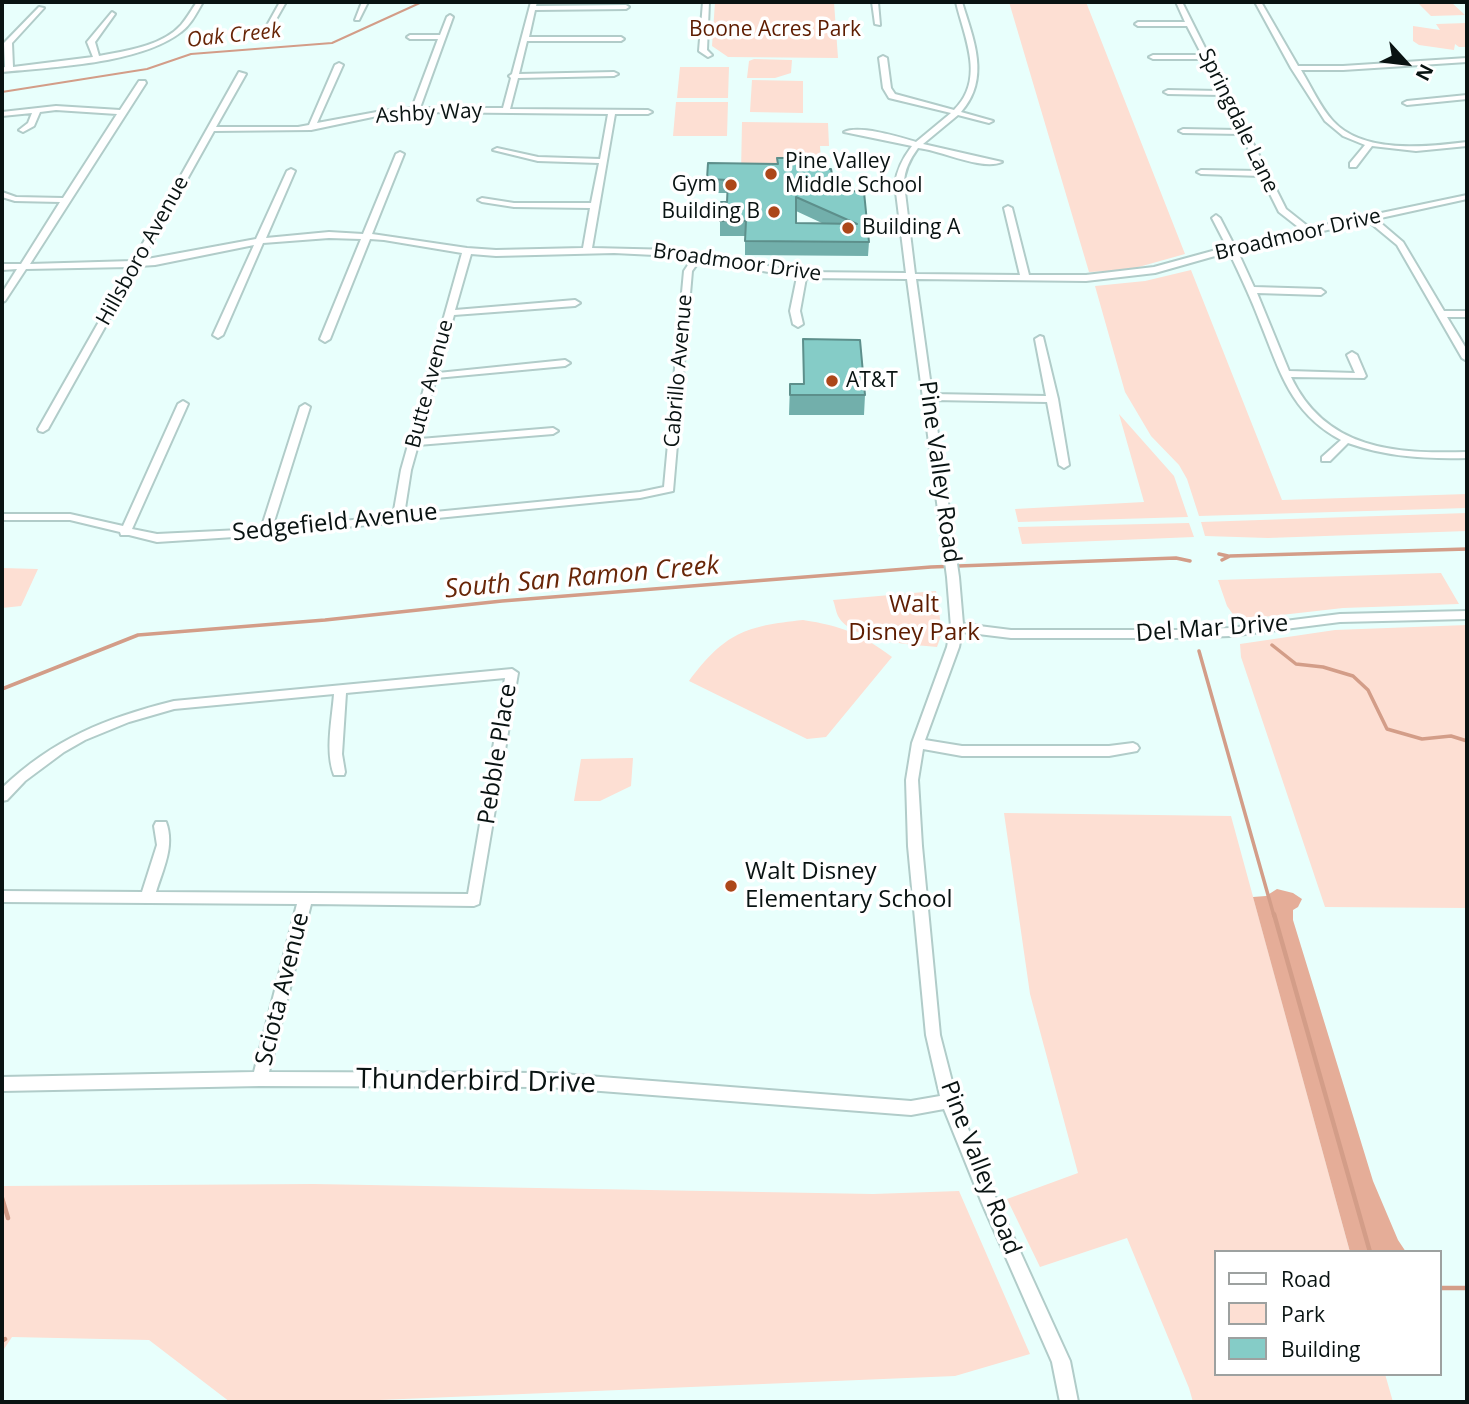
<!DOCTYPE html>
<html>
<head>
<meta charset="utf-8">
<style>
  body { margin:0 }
  #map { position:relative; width:1469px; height:1404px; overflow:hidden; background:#e8fffc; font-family:"Open Sans",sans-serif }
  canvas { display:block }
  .frame { position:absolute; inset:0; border:4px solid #091312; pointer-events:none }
  .legend { position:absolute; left:1214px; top:1250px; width:228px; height:126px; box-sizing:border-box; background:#fff; border:2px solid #9da1a0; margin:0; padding:9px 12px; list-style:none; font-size:21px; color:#091312 }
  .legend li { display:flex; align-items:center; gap:14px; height:35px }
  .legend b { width:35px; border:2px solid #9da1a0 }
  .north { position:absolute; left:1371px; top:28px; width:70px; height:70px; -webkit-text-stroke:5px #fff; paint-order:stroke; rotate:117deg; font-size:19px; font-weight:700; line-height:28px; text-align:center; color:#091312 }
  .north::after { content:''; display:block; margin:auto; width:24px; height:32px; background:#091312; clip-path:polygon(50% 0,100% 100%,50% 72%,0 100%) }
</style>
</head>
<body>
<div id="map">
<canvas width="1469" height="1404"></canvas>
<div class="frame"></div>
<ul class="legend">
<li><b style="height:9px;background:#fff"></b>Road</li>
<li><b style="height:19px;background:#fddfd3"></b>Park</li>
<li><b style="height:19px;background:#85ccc7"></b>Building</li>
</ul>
<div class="north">N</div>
</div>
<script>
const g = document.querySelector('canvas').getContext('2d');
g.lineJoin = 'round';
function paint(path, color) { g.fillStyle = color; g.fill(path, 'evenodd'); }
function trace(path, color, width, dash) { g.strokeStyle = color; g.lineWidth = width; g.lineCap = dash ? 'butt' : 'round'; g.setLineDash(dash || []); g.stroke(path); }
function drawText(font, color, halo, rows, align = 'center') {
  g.font = font + ' "Open Sans",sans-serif'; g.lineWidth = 7; g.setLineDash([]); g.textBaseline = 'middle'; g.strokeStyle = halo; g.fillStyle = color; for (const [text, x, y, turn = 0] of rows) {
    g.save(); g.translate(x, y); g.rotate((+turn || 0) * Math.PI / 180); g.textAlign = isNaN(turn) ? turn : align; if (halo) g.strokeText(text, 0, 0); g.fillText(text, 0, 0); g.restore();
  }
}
paint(new Path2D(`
  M715,2H834L838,58L728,57L712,46Z
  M1009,2H1086L1185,254L1128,270L1089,272Z
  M1417,2H1451L1465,15L1431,16Z
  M1467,23V47H1459L1455,44L1454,50L1419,45L1413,41V26L1440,30L1436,24Z
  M754,59L792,60L791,73L775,78H747L749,61Z
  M680,67H729L728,98H677Z
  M752,80L803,81V113L750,112Z
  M676,102H728L727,136H673Z
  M742,122L828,123L829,146H820L821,159H786L785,163H772V173H741Z
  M1191,270L1282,500L1467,494V508L1199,516L1187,479L1179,465L1151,436L1125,392L1095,286L1145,281Z
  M1119,414L1174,476L1188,517L1018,522L1015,509L1144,502Z
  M1467,513V531L1268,538L1205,536L1201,522Z
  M1189,523L1194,537L1022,544L1018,527Z
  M2,568L38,569L21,606L2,608Z
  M1441,573L1459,604L1343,608L1237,620L1227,606L1218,580Z
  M936,591L942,633L937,647C913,645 851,641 838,616C836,612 835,605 833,600Z
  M803,620C842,626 861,634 892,657L826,737L807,739L689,681C725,633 745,626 803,620Z
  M1467,625V908L1325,907L1241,657L1240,644L1335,630Z
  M633,758L631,786L600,801H574L581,759Z
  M1004,813L1231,816L1350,1252H1215V1374H1385L1393,1402H1193L1189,1388L1127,1238L1040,1267L1007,1199L1078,1173L1030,994Z
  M313,1184L873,1194L959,1191L1030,1354L955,1376L331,1402H230L149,1340L12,1337L2,1352V1186Z`), '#fddfd3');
paint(new Path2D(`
  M1277,889L1293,893L1302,899L1298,907L1293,910V920L1373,1181L1398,1240L1406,1252H1350L1253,897L1266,896Z`), '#e5ad98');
trace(new Path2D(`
  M2,92L147,69L191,54L332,43L422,2`), '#d39d88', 2);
trace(new Path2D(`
  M1219,554L1228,556
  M1222,560L1230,556L1467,549
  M1272,645L1296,664L1323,667L1353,676L1368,690L1387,729L1422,739L1451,736L1467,741
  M1199,651L1274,916
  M2,689L138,635L325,620L502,601L931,567L1176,558L1190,561`), '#d39d88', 3.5);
trace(new Path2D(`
  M1274,914L1370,1252
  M2,1198L8,1218
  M1439,1288H1467
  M2,1341L5,1339`), '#d39d88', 4.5);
const minor = new Path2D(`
  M197,2H203C197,12 191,25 181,32C140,64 52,67 2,72V68L5,67L4,43L39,7L44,8L12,43L13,67L93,57L87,42L112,12L115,14L95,42L99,56C126,51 162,46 181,25C187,18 192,9 197,2Z
  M280,2H286L270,30H266L265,29Z
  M362,2H368L359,20H355Z
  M531,2H537L536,6L626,5L629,7L626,9L535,10L529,37H621L624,39L621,41H527L519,74L614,72L618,74L614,76L518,78L510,109L648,110L652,112L648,114H615L592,248L675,250L802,272L906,273L895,184C897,169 903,158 912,146L844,132C860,125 899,137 916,142L951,113L889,98L883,88L879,58L883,56L887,58L891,88L895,94L954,110C986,79 964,37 956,2H962C973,39 991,78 961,112L993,121L989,123L958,115L923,144L1002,162C982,171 940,150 918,148C910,159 904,170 904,184L915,274L1020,275L1004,208L1008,206L1012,208L1029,275H1086L1154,267L1227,247L1212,218L1216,215L1220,218L1234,245L1302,230L1279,212L1261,176L1201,174L1197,172L1201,170L1259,171L1241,134L1183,133L1179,131L1183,129L1238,130L1221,95L1168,94L1164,92L1168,90L1219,91L1204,59H1153L1149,57L1153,55H1202L1187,26H1138L1135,24L1138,22H1185L1176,2H1182L1286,209L1310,228L1467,195V199L1376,219L1403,242L1444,311H1467V317H1447L1467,350V361L1462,358L1397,245L1368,221L1237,250L1254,287L1321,289L1325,292L1321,295L1257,293L1289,371L1355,373L1347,355L1352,352L1357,355L1366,376L1364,378L1291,377C1326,450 1395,454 1467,452V458C1426,459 1387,457 1348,443L1330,461H1322V457L1341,440C1290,413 1280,371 1260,322C1251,298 1240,275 1229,252L1155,273L1086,281L916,279L932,394L1046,396L1035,339L1040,336L1043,337L1058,399L1069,465L1064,468L1059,465L1047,402L933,400L959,577L963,624L1011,630H1179L1230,628L1340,614L1467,611V619L1340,622L1230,636L1179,638H1011L962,632L959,647L925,740L962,746H1109L1133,743L1137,745L1139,748L1137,751L1109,756H962L923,749L918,780L922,846L940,1035L957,1101L997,1201L1070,1361L1078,1402H1060L1052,1362L982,1203L944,1109L911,1115L549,1087L260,1086L2,1091V1077L254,1072L297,904L2,902V891L142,892L157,845L154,826L156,822H166C175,846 163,869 156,892L468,894L505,678L346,693L342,754L345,772L344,775H334C325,751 332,720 334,694L174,709L129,722L85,740L64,752L25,781L7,800L2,801V788C53,739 106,718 174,701L512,669L518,673L479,904L474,906L311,904L269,1072L549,1073L911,1101L940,1096L926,1035L908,846L906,780L912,743L947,647L951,627L947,577L907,279L806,278L800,311L803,324L798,327L793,324L790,311L797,277L700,260L692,271L673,491L640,498L265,535L157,542L129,535H121L120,532L70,520H2V514H70L123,526L178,404L183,401L188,404L132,529L157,534L261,529L300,407L305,404L310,407L272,528L393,516L401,470L462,253L384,240L370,239L330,339L325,342L320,339L361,239L329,238L263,243L223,335L218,338L213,335L254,245L155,265L139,266L48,429L43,432L39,431L38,429L130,267L26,269L5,301L2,302V293L17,269L2,270V264H21L60,202L15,201L2,197V192L16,197L63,198L117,114L56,110L40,112L34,126L23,132L19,130L28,123L32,113L2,116V112L56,106L120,110L139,81H145L146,83L30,264L133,261L239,72L246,74L216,127H298L309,125L335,65L339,63L343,65L317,123L382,111L412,108L438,39H410L407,37L410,35H440L447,17L450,15L453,17L420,108H503L511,78L509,76L512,74ZM415,112L608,114L600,159L538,157L497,148L493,150L538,161L599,163L591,203H514L482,198L478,200L482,202L514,207L590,208L583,248L496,250L467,248L372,234L404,154L400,152L396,154L363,234L329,232L266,238L295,171L291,169L287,171L256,239L142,260L214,131L311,130L382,115ZM614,253L675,256L692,259L684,271L664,487L640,492L404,515L411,470L418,445L553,434L558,431L553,428L420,439L436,378L565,366L570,363L565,360L438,373L454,315L575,306L580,303L575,300L455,310L471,254L496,256Z
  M703,2H709L707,50L712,55L708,57L699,51Z
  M872,2H878L880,25L875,24Z
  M1255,2H1261L1298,66H1343L1467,58V62L1343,70H1301C1311,86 1320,107 1333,121C1363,154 1426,147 1467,142V146L1416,151L1372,146L1356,167H1350V163L1365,145L1343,136L1325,121L1291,68Z
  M1467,95V99L1407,105L1403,103L1407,101Z`);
trace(minor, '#b1ccc9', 4);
paint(minor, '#fff');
paint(new Path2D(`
  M805,163L823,169L832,174L836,190L869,242L868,256L745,255V236H720V221L727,202V193H707V179L778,164ZM796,211L824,224L796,223Z
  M803,339L865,395L864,415H789L790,384H803Z`), '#72afab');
const building = new Path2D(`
  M777,158H805V163H819L823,169H831L832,174H835L836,190L864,192L869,242L745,241L746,221H720L721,202H727L728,180L707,179L708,163L778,164ZM796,197L857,224L796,223Z
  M803,339L860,340L865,395H790V384H804Z`);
paint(building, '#85ccc7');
trace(building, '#5d8f8b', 2);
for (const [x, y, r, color] of [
  [771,174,7,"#ac4719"],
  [731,185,7,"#ac4719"],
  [774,212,7,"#ac4719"],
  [848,228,7,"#ac4719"],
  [832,381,7,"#ac4719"],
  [731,886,7,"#ac4719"]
]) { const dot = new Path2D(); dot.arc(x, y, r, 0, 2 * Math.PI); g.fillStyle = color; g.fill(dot); trace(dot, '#fff', 2.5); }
drawText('21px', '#5d1c00', '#fff', [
  ["Boone Acres Park",775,30]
]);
drawText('italic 21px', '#682608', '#fff', [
  ["Oak Creek",234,36,-6]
]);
drawText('21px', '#091312', '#fff', [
  ["Ashby Way",429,114,-3],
  ["Springdale Lane",1238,121,64],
  ["Broadmoor Drive",1298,235,-13],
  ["Hillsboro Avenue",143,251,-61],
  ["Broadmoor Drive",737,263,8],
  ["Cabrillo Avenue",679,371,-85],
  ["Butte Avenue",430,384,-75]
]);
drawText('21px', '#091312', '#fff', [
  ["Pine Valley",785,162],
  ["Middle School",785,186],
  ["Gym",717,185,"right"],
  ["Building B",760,212,"right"],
  ["Building A",862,228],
  ["AT&T",846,381]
], 'left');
drawText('24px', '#091312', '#fff', [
  ["Pine Valley Road",939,472,82],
  ["Sedgefield Avenue",335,523,-6],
  ["Del Mar Drive",1212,629,-4],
  ["Pebble Place",498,754,-81],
  ["Sciota Avenue",283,989,-76],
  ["Pine Valley Road",980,1168,69]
]);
drawText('24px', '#5d1c00', '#fff', [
  ["Walt",914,605],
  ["Disney Park",914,633]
]);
drawText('24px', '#091312', '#fff', [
  ["Walt Disney",745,872],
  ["Elementary School",745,900]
], 'left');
drawText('italic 26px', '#682608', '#fff', [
  ["South San Ramon Creek",582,578,-5]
]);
drawText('28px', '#091312', '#fff', [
  ["Thunderbird Drive",476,1082,1]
]);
</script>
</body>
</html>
